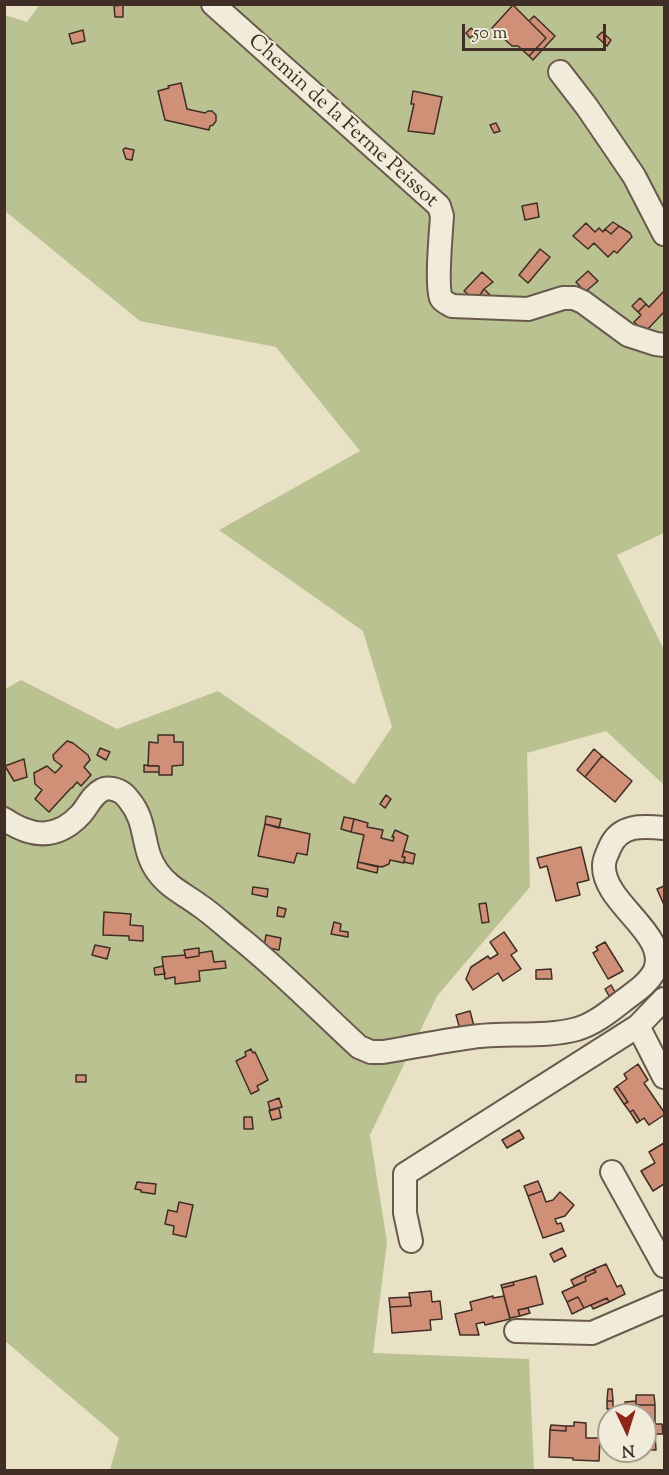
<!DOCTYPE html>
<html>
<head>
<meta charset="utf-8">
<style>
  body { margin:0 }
  #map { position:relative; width:669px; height:1475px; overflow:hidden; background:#e9e1c5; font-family:"Sorts Mill Goudy",serif }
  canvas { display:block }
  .frame { position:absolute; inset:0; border:6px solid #402d25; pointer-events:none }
  .north { position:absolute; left:597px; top:1403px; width:60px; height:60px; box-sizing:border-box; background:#f1ecd9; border:2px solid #aaa091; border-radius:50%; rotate:176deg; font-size:16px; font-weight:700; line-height:24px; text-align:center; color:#402d25 }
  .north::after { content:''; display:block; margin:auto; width:21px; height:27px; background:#8f2418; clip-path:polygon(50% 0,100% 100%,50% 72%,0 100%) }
  .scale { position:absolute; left:462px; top:24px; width:144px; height:27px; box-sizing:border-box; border:3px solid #402d25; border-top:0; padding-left:8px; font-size:18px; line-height:21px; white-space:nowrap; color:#402d25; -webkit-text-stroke:4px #f1ecd9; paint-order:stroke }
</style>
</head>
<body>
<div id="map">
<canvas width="669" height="1475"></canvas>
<div class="frame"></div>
<div class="north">N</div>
<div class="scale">50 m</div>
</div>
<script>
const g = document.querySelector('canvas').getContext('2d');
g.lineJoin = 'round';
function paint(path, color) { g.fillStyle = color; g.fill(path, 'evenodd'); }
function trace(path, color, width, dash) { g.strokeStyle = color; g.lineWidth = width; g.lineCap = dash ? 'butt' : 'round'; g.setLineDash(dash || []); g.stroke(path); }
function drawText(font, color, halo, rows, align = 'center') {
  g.font = font + ' "Sorts Mill Goudy",serif'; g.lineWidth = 4.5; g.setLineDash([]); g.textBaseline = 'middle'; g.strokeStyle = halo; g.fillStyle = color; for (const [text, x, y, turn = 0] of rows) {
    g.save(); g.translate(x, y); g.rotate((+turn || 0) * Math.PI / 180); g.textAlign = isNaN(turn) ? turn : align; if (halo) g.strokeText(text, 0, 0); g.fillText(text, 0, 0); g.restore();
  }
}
paint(new Path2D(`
  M40,4L664,5V533L617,555L664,650V785L606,731L527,753L530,887L437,996L370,1135L387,1242L373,1353L529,1359L534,1470H110L119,1438L5,1341V689L21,680L117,729L218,691L354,784L392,727L363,631L219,530L360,451L276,347L140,321L5,211V15L27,22Z`), '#bac292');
const building = new Path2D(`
  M123,5V17H115L114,6Z
  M513,5L546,38L529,56L518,46H512L492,28Z
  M534,16L555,36L533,60L529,56L546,38L529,21Z
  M471,28L476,33L470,38L466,33Z
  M83,30L85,41L72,44L69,34Z
  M602,32L611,40L607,46L597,37Z
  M181,83L187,109L205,113L208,111H212L216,115V121L213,125L210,126L209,130L165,120L158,91L169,88L168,86Z
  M413,91L442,97L434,134L408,131L414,104H411Z
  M496,123L500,131L494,133L490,125Z
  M125,148L134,150L132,160L126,159L123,150Z
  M537,203L539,217L525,220L522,206Z
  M613,222L619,226L611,234L605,229Z
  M586,223L595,232L599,228L603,232L605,229L611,234L619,226L630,233L632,237L617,253L614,251L608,257L594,243L588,249L573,236Z
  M540,249L550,257L528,283L519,275Z
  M588,271L598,281L585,292L576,282Z
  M482,272L493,282L484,289L476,301L464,291Z
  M484,289L490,295L482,303L476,301Z
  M664,291V312L645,332L634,322L641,315L638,312L646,304L649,307Z
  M640,298L646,304L638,312L632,306Z
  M158,735H174V742H183V765L172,766V775H159V766H148L149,742L158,743Z
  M67,741L73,743L88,755L90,760L84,767L91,775L81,786L77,782L72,788H71L49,812L35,799L42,790L35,784L34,773L47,766L55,773L62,766L54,760L53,755Z
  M100,748L110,752L106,760L97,755Z
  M594,749L602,756L585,777L577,770Z
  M602,756L632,781L615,802L585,777Z
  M24,759L27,777L14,781L5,766Z
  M144,765L159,766V772H144Z
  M386,795L391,799L385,808L380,804Z
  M266,816L281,819L279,828L265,824Z
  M344,817L354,819L351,832L341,829Z
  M354,819L368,823L367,827L383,830L381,838L393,841L394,837H392L395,830L408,836L402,857H405L404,863L390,860L389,864L382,867L358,862L364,835L351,832Z
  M265,824L310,834L307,855L297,853L294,863L258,856Z
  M581,847L589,880L577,883L580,895L556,901L547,866L540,868L537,858Z
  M404,851L415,854L413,864L404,862L405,857H402Z
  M358,862L378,867L377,873L357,868Z
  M664,886V905L657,889Z
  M253,887L268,889L267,897L252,894Z
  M486,903L489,922L482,923L479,904Z
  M278,907L286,909L284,917L277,916Z
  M104,912L131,914L130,925L143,926V941L129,940V936L103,935Z
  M334,922L341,924L340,931L348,932V937L331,934Z
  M504,932L517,951L511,955L521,969L503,981L498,973L473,990L466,979L471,967L488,956L490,959L498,954L490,942Z
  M266,935L281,938L279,950L264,947Z
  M605,942L623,971L608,979L593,953L598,950L596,947Z
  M95,945L110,948L107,959L92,955Z
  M199,948V956L186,958L184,950Z
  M212,951L214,962L225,961L226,968L199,971L200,981L175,984V977L165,979L162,957L185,955L186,958L199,956V953Z
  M163,966L165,974L155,975L154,968Z
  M551,969L552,979H536V970Z
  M611,985L615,992L609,996L605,989Z
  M470,1011L475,1030L461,1033L456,1015Z
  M251,1049L253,1053L255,1052L268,1080L257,1086L259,1090L251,1094L236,1061L246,1056L245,1052Z
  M638,1064L648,1080L644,1083L664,1112V1115L649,1125L644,1118L640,1121L633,1110L630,1112L624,1104L628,1102L617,1086L627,1079L624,1074Z
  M76,1075H86V1082H76Z
  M617,1086L628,1102L624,1104L614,1089Z
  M279,1098L282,1107L270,1110L268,1102Z
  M279,1108L281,1118L272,1120L269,1111Z
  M633,1110L640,1121L637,1123L630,1112Z
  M244,1117H252L253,1129H244Z
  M519,1130L524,1138L507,1148L502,1140Z
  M664,1143V1184L653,1191L641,1171L655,1163L649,1152Z
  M538,1181L542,1191L528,1196L524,1186Z
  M137,1182L156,1184L155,1194L141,1192V1190L135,1189Z
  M542,1191L546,1202L553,1200L560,1192L574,1205L565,1216L555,1219L557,1224L561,1223L564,1231L543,1238L528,1196Z
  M179,1202L193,1205L186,1237L173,1234L174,1226L165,1224L168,1210L177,1212Z
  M562,1248L566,1256L554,1262L550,1254Z
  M606,1264L617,1287L621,1285L625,1294L609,1302L607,1298L584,1308L578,1297L567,1302L562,1292L586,1281L585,1277L596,1272L594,1269Z
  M594,1269L596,1272L585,1277L586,1281L574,1286L571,1280Z
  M536,1276L543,1304L518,1310L520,1316L510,1318L502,1288L514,1285L513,1282Z
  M513,1282L514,1285L502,1288L501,1285Z
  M431,1291L432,1302L440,1301L442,1319L430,1320L431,1330L392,1333L390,1307L411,1306L409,1293Z
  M493,1296V1298L504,1296L510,1319L485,1325L484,1322L476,1324L479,1335H460L455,1314L472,1310L470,1302Z
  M410,1297L411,1306L390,1307L389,1298Z
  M578,1297L584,1308L572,1314L567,1302Z
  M607,1298L609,1302L593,1309L591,1305Z
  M528,1308L530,1313L520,1316L518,1310Z
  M608,1389H612L613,1401H607Z
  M636,1395H654L655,1405H636Z
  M607,1401H613V1409H607Z
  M636,1401V1405H655V1424H662L663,1434H655L656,1450H645V1415H625V1402Z
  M574,1422L586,1423V1438H600L599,1461L573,1460V1458L549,1457L550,1430L566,1431V1426H574Z
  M551,1425L566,1426V1431L550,1430Z`);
paint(building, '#d09078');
trace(building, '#402d25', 1.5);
const minor = new Path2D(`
  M213,4L439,206L442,216C441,231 436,286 441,298C443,302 449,304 452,306L528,309L563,298H574L583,302L628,335L656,344L664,345
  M560,72L587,107L634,176L664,234
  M4,819C32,838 57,840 81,814C88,806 92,795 102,790C107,787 114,789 119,791C124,793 126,796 129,800C148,822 141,849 157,871C168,887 184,894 199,905C214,915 227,928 241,939C283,973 320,1011 359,1047L371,1052H383C412,1047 442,1041 472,1037C507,1032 543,1038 577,1029C594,1024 609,1012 623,1001C635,992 649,983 655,970C669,933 602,903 604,865C604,859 608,852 610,847C620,824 643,826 664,828
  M664,999L638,1026L664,1077
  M612,1172L664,1266
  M411,1241L405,1213V1174L638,1026
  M516,1331L592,1333L664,1302`);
trace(minor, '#6a5a4d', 26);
trace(minor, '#f1ecd9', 22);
drawText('21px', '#402d25', '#f1ecd9', [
  ["Chemin de la Ferme Peissot",342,122,42]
]);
</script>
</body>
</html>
